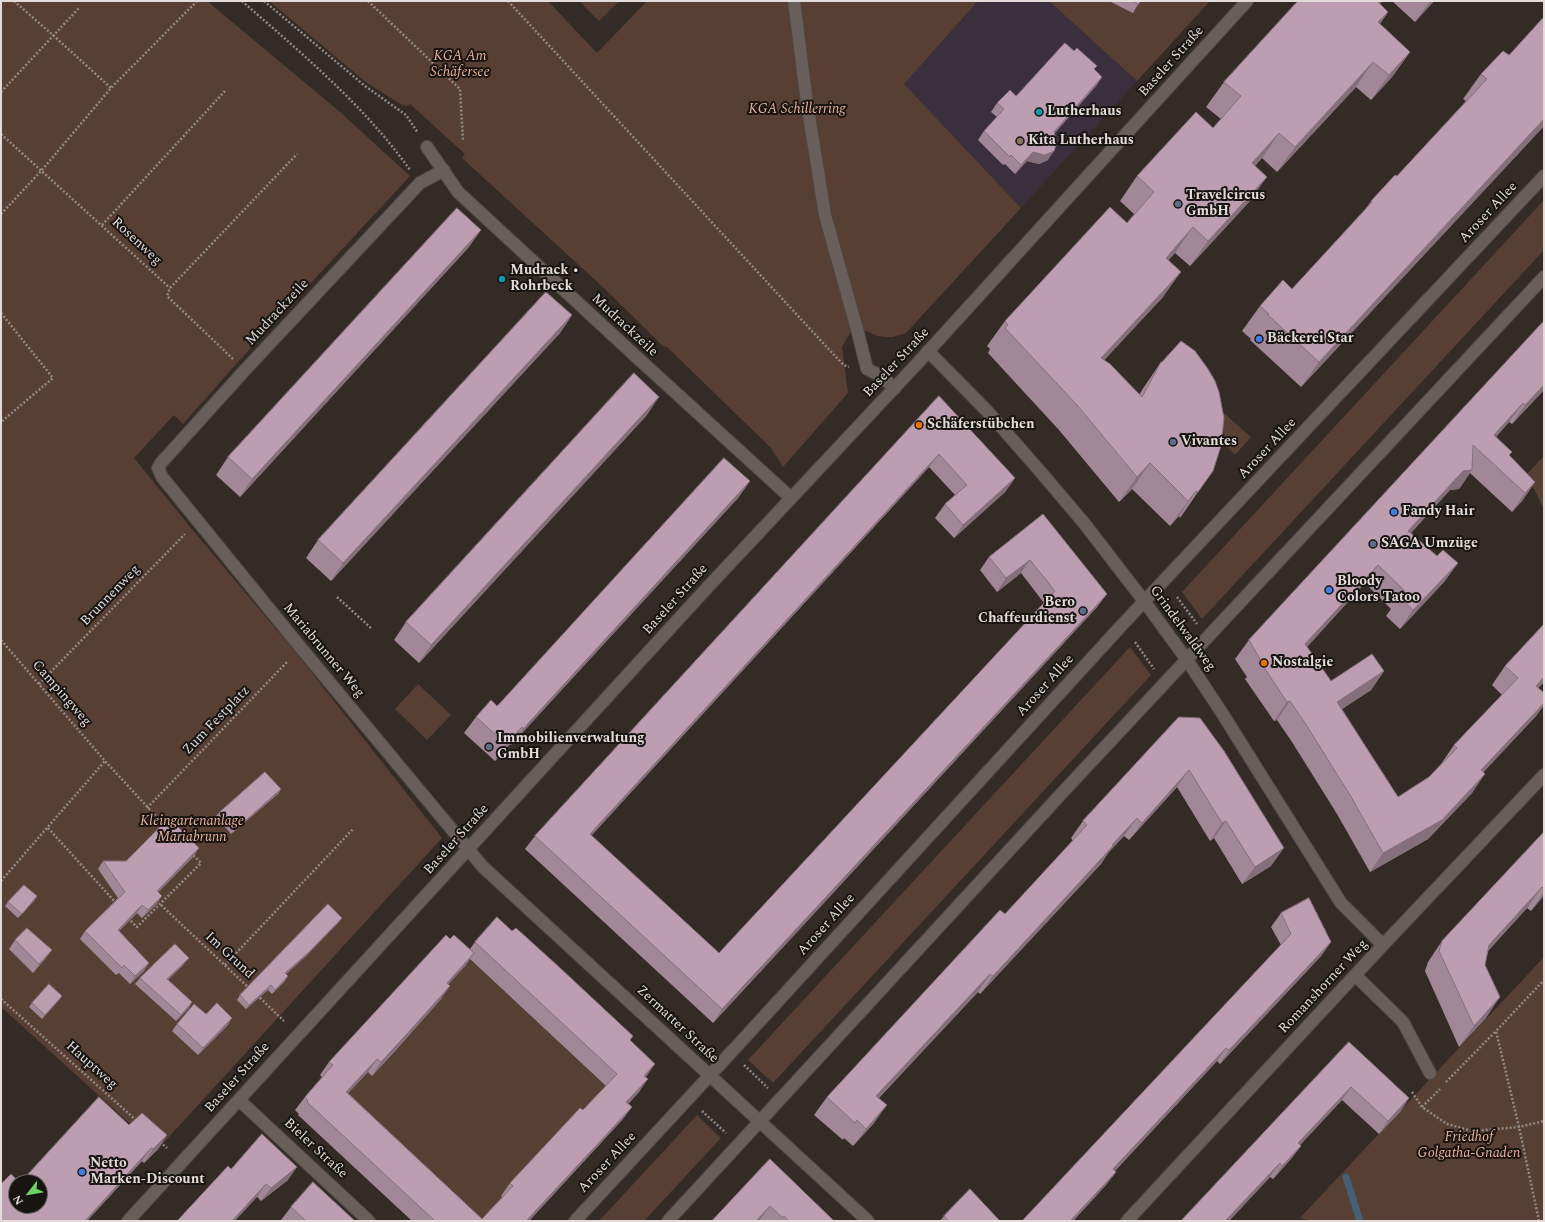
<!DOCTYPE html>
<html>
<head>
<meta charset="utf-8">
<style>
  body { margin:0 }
  #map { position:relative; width:1545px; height:1222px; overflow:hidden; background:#342a26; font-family:Spectral,serif }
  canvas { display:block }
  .frame { position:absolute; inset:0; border:2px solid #e3dcda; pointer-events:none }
  .north { position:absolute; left:8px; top:1174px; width:40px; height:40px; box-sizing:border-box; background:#181412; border:1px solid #696462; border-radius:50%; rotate:239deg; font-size:11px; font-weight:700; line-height:16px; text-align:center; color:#e3dcda }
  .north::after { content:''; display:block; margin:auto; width:14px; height:18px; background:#6ed360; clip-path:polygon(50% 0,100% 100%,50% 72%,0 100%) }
</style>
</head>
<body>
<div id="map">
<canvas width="1545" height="1222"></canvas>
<div class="frame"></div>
<div class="north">N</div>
</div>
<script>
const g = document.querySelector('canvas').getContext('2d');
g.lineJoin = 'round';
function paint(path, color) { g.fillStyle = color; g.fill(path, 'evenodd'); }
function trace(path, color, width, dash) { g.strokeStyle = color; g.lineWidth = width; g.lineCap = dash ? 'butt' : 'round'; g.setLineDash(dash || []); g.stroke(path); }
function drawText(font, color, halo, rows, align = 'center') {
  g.font = font + ' Spectral,serif'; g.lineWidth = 4; g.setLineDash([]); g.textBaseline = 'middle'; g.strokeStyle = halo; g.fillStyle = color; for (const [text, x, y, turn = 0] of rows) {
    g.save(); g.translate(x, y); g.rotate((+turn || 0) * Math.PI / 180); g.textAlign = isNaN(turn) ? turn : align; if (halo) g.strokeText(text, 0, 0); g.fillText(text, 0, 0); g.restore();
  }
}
paint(new Path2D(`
  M978,1H1049L1137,81L1021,208L904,84Z`), '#3b2f3d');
paint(new Path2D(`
  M1,1H207L340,112L410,176L237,363L183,424L174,415L134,458L191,528L296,653L442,838L158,1149L1,1007Z
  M269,1H548L597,53L647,1H978L904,84L1021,208L906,333L893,337H885L878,336L864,330H852L842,347L848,393L783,467L771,448L667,347L663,346L606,290L462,158L465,154L410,104L407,106L402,105L367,83Z
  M579,1H619L599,21Z
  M1049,1H1210L1137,81Z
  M1544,200V250L1202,619L1182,592Z
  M1218,408L1251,437L1235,455L1225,445L1222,422Z
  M1544,456V510L1527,474Z
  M1130,647L1151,675L773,1083L748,1060Z
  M418,684L451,715L427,740L395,709Z
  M1544,957V1221H1314L1300,1218Z
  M469,958L608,1088L501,1196L504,1199L483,1221L344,1097L368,1072L372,1075Z
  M697,1115L721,1138L644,1221H599Z`), '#583f34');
trace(new Path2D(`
  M1346,1177L1360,1221`), '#456072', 7);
const service = new Path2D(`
  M794,1L807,103L825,215L858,333L867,369L879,375L895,388`);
const minor = new Path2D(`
  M427,147L458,192L630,351L791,498
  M444,170L420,183L245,370L161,463L158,468L162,477L301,648L483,867L868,1221
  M928,351L989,413L1039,470L1084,523L1144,601L1187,660L1222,713L1341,903L1383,945
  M1355,975L1403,1022L1430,1073
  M239,1100L369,1221
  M128,1221L706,589L914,367L1247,1
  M1127,1221L1383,945L1544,775`);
const secondary = new Path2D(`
  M575,1221L737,1046L1122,625L1544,176
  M668,1221L1062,793L1544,277`);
trace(service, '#4f4744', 14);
trace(minor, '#4f4744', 14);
trace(secondary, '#4f4744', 14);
trace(new Path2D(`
  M14,1L54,36L111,88
  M242,1C301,53 364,105 410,170
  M264,1L365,86L406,115L418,133
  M368,1L460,89L463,141
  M508,1L835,356L844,365L849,367
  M1,92L79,8
  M1,134L170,288
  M1,214L42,170L111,88L197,1
  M102,225L225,91
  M1,313L53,378L1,422
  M233,359L167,296L170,288L297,154
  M337,597L372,629
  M1177,597L1197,624
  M1,640L105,761L165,826
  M1135,642L1154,669
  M39,684L185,534
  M147,808L288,661
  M48,828L116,903
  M1,881L105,761
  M161,905L250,989
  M128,918L137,927L201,863L192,854
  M225,965L353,829
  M257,995L284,1021
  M1,999L137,1121
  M744,1065L768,1088
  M1446,1082L1495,1032
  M1412,1092L1422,1107L1447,1124L1472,1131L1519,1127L1544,1121
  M1422,1107L1440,1089
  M702,1111L726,1133
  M160,1142L167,1148
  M1539,1221L1519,1127L1496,1031L1544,980`), '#918986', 2.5, [2, 2]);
trace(service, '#695e5a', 12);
trace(minor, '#695e5a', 12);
trace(secondary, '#695e5a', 12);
paint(new Path2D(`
  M1109,1H1140L1133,13Z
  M1382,1L1380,4L1388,12L1380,24L1410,52L1392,77L1371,100L1356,87L1277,172L1262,158L1255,166L1249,202L1190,266L1175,253L1168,260L1163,297L1104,360L1139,395L1144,387L1161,362L1198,492L1180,518L1179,516L1170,526L1132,489L1119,502L1059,430L988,353L990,349L987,346L1005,321L1127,223L1134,214L1120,201L1137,176L1213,128L1221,119L1206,107L1224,82Z
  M1392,1H1434L1415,22Z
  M1544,17V126L1301,387L1250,340L1251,339L1242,331L1260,306L1292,289L1364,211L1371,201L1397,176L1466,101L1463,99L1481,74L1509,55Z
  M1094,69L1102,77L1096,86L1054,134L1048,160L1039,164L1027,161L1015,174L1005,164L1003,165L978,140L984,131L997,117L991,112L997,103L1016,96Z
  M481,230L468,248L240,497L216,475L228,457Z
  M572,315L560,333L331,581L306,558L318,540Z
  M1544,321V390L1512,424L1509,422L1496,437L1510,456L1535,482L1522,501L1512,512L1470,473L1459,489L1450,490L1411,533L1437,556L1458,563L1444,582L1400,629L1386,616L1391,609L1365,583L1307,647L1331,681L1384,671L1371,690L1342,709L1398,797L1429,777L1441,764L1454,745L1502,695L1492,685L1505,666L1544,624V682L1538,688L1544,693V705L1536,716L1483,772L1472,793L1428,839L1370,872L1337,814L1292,742L1277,720L1274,721L1245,679L1247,677L1235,659L1249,640Z
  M939,396L1015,478L1005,492L954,538L935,518L945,504L955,495L929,467L591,836L719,953L1044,603L1021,573L997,592L980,570L989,557L1043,514L1107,594L1097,607L713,1023L525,849L535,836Z
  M647,415L419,663L394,640L406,622Z
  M750,481L738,498L511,745L510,744L495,761L464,733L476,717L497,706Z
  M1179,717L1271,866L1242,884L1214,838L1210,841L1177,787L1129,840L1124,836L1108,853L1101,864L980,994L978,992L879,1098L874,1123L853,1146L844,1138L843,1140L814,1115L827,1097L1005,914L1073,841L1071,838L1083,821Z
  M281,789L278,794L231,834L216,816L220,812Z
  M1544,832V895L1531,911L1527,908L1488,951L1485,965L1486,1018L1459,1047L1425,971L1428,962L1442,941Z
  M194,856L158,892L157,904L142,918L137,913L119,931L144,971L130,984L119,973L116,975L80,939L85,931L118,898L98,869L103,861H126Z
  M37,896L34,901L18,918L5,906L8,902Z
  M1281,913L1331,942L1321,956L1220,1064L1217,1061L1115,1171L1116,1172L1106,1185L1073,1221H1022L1281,945L1271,927Z
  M342,918L339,922L305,957L286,974L285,981L272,994L268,990L246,1009L237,1000L240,995Z
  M450,939L470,949L475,942L630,1040L646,1077L639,1092L628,1104L632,1107L622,1120L529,1221H412L298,1115L299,1114L295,1110L305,1097L322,1077L320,1075L329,1062ZM470,959L606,1086L583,1110L510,1183L501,1196L502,1197L482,1219L348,1093L368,1072L372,1076L396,1050L441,999L448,984L465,966Z
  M15,940L52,950L45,959L33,973L9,949Z
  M184,964L168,980L192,1002L188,1009L176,1021L135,984L140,978Z
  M62,996L59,1000L42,1019L29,1007L32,1003Z
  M206,1014L228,1025L198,1055L172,1031L177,1024Z
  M1349,1042L1409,1098L1400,1112L1379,1134L1342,1100L1300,1145L1301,1146L1291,1159L1273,1179L1270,1177L1229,1221H1181Z
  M129,1125L167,1135L158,1149L144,1163L142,1161L87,1221L16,1206Z
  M770,1159L834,1221H712Z
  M231,1169L288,1180L261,1201Z
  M291,1207L355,1221H282L281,1220Z
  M944,1216L1000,1221H940Z`), '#a28897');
paint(new Path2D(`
  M1377,1H1382L1359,26Z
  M1430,1H1434L1415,22Z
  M1388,12L1371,37L1378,22Z
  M1410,52L1392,77L1371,100L1389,75Z
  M1373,62L1356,87L1277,172L1295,147Z
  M1102,77L1096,86L1048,141L1054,132Z
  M1544,119V126L1301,387L1319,362Z
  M1279,133L1262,158L1234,188L1252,163Z
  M1054,151L1048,160L1039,164L1027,161L1015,174L1021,165L1033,152Z
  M1267,177L1249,202L1190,266L1208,241Z
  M1193,227L1175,253L1148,283L1166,258Z
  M481,230L468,248L240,497L252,479Z
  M1181,272L1163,297L1083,383L1101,358Z
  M572,315L560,333L331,581L343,563Z
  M1544,385V390L1512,424L1525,405Z
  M659,397L647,415L419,663L431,645Z
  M1523,403L1509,422L1480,454L1494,435Z
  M939,454L929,467L580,848L590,834Z
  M1150,463L1132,489L1119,502L1137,477Z
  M1472,470L1459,489L1450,490L1395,550L1408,531L1463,471Z
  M1015,478L1005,492L954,538L963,525Z
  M750,481L738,498L511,745L523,729Z
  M1535,482L1522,501L1512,512L1525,493Z
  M1196,491L1179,516L1170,526L1188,501Z
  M1030,560L1021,573L997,592L1006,578Z
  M1458,563L1444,582L1400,629L1413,610Z
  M1378,565L1365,583L1292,663L1305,644Z
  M1107,594L1097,607L713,1023L722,1009Z
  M1384,671L1371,690L1324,721L1337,702Z
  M1544,677V682L1523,704L1536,686Z
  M1290,701L1277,720L1274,721L1287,702Z
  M1544,703V705L1536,716L1468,789L1481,770Z
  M522,727L510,744L495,761L506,744Z
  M1189,770L1177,787L1129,840L1142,823Z
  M1485,774L1472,793L1428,839L1370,872L1383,853Z
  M281,789L278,794L231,834L235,830Z
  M1137,818L1124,836L1108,853L1101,864L980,994L993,976Z
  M1226,821L1214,838L1210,841L1222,823Z
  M199,848L194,856L152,899L157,891Z
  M1284,848L1271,866L1242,884L1255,867Z
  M1542,887L1527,908L1474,965L1489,945Z
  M1544,892V895L1543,897L1531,911Z
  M37,896L34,901L18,918L22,914Z
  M162,896L157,904L142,918L148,910Z
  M142,905L137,913L112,937L118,930Z
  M342,918L339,922L305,957L282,978L285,973Z
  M1331,942L1321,956L1220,1064L1229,1050Z
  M52,950L45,959L33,973L39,964Z
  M474,953L465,966L438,996L447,983Z
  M189,958L184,964L162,985L167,979Z
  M149,963L144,971L130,984L135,976Z
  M990,974L978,992L864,1113L876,1096Z
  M288,976L285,981L272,994L275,990Z
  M271,985L268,990L246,1009L249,1005Z
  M450,986L441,999L372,1076L381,1062Z
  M62,996L59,1000L42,1019L45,1015Z
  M1500,997L1486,1018L1459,1047L1474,1026Z
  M192,1002L188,1009L176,1021L181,1015Z
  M232,1018L228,1025L198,1055L203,1048Z
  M1226,1048L1217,1061L1104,1182L1113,1169Z
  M377,1059L368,1072L337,1105L346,1092Z
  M655,1064L646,1077L635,1089L644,1076Z
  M648,1079L639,1092L617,1116L626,1102Z
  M1351,1087L1342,1100L1289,1157L1298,1143Z
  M1409,1098L1400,1112L1379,1134L1388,1121Z
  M887,1105L874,1123L853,1146L866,1129Z
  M632,1107L622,1120L529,1221H526Z
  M167,1135L158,1149L144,1163L153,1149Z
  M1301,1146L1291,1159L1273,1179L1282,1166Z
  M151,1148L142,1161L87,1221H85Z
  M1280,1163L1270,1177L1229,1221H1225Z
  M297,1167L288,1180L261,1201L271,1188Z
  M1116,1172L1106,1185L1073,1221H1070Z
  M266,1184L257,1197L235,1221H232Z
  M770,1206L759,1221H756Z`), '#846f7b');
const building = new Path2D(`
  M1133,1H1140L1139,4Z
  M1298,1H1377L1388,12L1378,22L1410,52L1389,75L1373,62L1295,147L1279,133L1252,163L1267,177L1208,241L1193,227L1166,258L1181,272L1101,358L1110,364L1142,397L1161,362H1162L1181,341L1195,351L1208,369L1215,381L1219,392L1224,418L1221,446L1213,471L1198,492L1196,491L1188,501L1150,463L1137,477L1077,405L1005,328L1008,325L1005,321L1110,207L1127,223L1154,192L1137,176L1196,112L1213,128L1241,96L1224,82Z
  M1544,17V119L1319,362L1268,315L1269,314L1260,306L1283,280L1292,289L1372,202L1371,201L1395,175L1397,176L1487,79L1481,74L1503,51L1509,55Z
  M1065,43L1074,51L1077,48L1097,66L1094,69L1102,77L1054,132L1057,142L1054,151L1045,155L1033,152L1021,165L1011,155L1010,157L984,131L1004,109L997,103L1010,90L1016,96Z
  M457,208L481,230L252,479L228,457Z
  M546,292L572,315L343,563L318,540Z
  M1544,321V385L1525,405L1523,403L1494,435L1512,452L1509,455L1535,482L1525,493L1473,445L1472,470L1463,471L1408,531L1437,556L1443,550L1458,563L1413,610L1399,597L1405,591L1378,565L1305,644L1331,681L1372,654L1384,671L1337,702L1398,797L1429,777L1457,748L1454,745L1518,678L1505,666L1544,624V677L1536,686L1544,693V703L1481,770L1485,774L1442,820L1383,853L1350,795L1305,723L1290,701L1287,702L1259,660L1260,659L1249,640Z
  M634,373L659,397L431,645L406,622Z
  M939,396L1015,478L963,525L945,504L967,485L939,454L590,834L719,953L1055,591L1030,560L1006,578L989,557L1043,514L1107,594L722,1009L535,836Z
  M724,458L750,481L523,729L522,727L506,744L476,717L491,700L497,706Z
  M1179,717L1200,718L1224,751L1284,848L1255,867L1226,821L1222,823L1189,770L1142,823L1137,818L1112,845L1113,846L993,976L990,974L876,1096L887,1105L866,1129L857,1120L855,1123L827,1097L1000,910L1005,914L1087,825L1083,821Z
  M265,772L281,789L235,830L220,812Z
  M169,818L199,848L157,891L162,896L148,910L142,905L118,930L149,963L135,976L124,965L122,968L85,931L125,892L103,861H126Z
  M1544,832V889L1542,887L1489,945L1485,965L1500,997L1474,1026L1439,951L1442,941Z
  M24,885L37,896L22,914L8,902Z
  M1309,898L1331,942L1229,1050L1226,1048L1113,1169L1116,1172L1070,1221H1022L1291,934L1281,913Z
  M328,904L342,918L308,953L285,973L288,976L275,990L271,985L249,1005L240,995Z
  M497,917L512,931L516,928L558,966L633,1036L630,1040L655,1064L644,1076L648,1079L626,1102L632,1107L526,1221H435L307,1102L308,1101L305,1097L333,1065L329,1062L446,935L450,939L454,935L474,953L447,983L450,986L405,1036L381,1062L377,1059L346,1092L482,1219L513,1186L510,1183L580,1108L583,1110L617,1074L475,942Z
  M27,928L52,950L39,964L15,940Z
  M175,944L189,958L167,979L192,1002L181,1015L140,978Z
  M49,984L62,996L45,1015L32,1003Z
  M217,1003L232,1018L203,1048L177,1024L194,1004L206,1014Z
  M1349,1042L1409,1098L1388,1121L1351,1087L1298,1143L1301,1146L1282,1166L1280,1163L1225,1221H1181Z
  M99,1097L129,1125L142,1113L167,1135L153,1149L151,1148L85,1221H1V1184L11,1174L19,1182H16V1206H40V1182H21Z
  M262,1134L297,1167L271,1188L266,1184L232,1221H177L228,1166L231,1169Z
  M770,1159L834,1221H789L784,1216L783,1218L770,1206L756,1221H712Z
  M313,1182L355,1221H306L291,1207Z
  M970,1189L1000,1221H949L944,1216Z`);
paint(building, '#bc9eb0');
trace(building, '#846f7b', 1);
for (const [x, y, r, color] of [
  [1039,112,4,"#0f9aa8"],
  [1020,141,4,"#8d6e63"],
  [1178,204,4,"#5c6f8a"],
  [502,279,4,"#0f9aa8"],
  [1259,339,4,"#3f7fe0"],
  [919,425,4,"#e8710a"],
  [1173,442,4,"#5c6f8a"],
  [1394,512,4,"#3f7fe0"],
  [1373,544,4,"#5c6f8a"],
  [1329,590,4,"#3f7fe0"],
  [1083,611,4,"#5c6f8a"],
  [1264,663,4,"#e8710a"],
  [489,747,4,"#5c6f8a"],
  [82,1172,4,"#3f7fe0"]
]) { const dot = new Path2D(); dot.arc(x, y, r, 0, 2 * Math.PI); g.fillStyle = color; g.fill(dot); trace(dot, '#181412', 1.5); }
drawText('italic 14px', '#ebb39d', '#181412', [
  ["KGA Am",460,57],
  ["Schäfersee",460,73],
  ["KGA Schillerring",797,110],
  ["Kleingartenanlage",192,822],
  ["Mariabrunn",192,838],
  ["Friedhof",1469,1138],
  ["Golgatha-Gnaden",1469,1154]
]);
drawText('14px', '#e3dcda', '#181412', [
  ["Baseler Straße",1172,62,-48],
  ["Aroser Allee",1489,213,-47],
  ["Rosenweg",136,242,43],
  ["Mudrackzeile",278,313,-47],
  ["Mudrackzeile",624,326,43],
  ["Baseler Straße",897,363,-47],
  ["Aroser Allee",1268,449,-47],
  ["Brunnenweg",111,596,-46],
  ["Baseler Straße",676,600,-48],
  ["Grindelwaldweg",1182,629,54],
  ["Mariabrunner Weg",323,651,50],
  ["Aroser Allee",1046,686,-48],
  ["Campingweg",61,694,49],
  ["Zum Festplatz",217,721,-46],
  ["Baseler Straße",457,840,-48],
  ["Aroser Allee",827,925,-48],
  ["Im Grund",229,956,43],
  ["Romanshorner Weg",1324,987,-47],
  ["Zermatter Straße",677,1025,43],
  ["Hauptweg",91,1066,42],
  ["Baseler Straße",238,1078,-48],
  ["Bieler Straße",315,1149,43],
  ["Aroser Allee",608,1163,-47]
]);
drawText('bold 14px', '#e3dcda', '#181412', [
  ["Lutherhaus",1047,112],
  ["Kita Lutherhaus",1028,141],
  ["Travelcircus",1186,196],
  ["GmbH",1186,212],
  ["Mudrack •",510,271],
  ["Rohrbeck",510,287],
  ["Bäckerei Star",1267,339],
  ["Schäferstübchen",927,425],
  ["Vivantes",1181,442],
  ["Fandy Hair",1402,512],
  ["SAGA Umzüge",1381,544],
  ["Bloody",1337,582],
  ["Colors Tatoo",1337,598],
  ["Bero",1075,603,"right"],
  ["Chaffeurdienst",1075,619,"right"],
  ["Nostalgie",1272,663],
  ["Immobilienverwaltung",497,739],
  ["GmbH",497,755],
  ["Netto",90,1164],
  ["Marken-Discount",90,1180]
], 'left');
</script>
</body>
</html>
